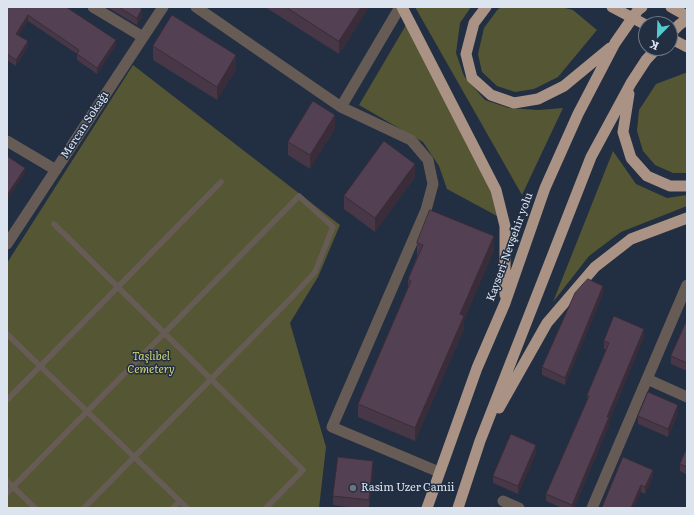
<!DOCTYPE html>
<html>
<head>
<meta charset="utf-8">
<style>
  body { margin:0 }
  #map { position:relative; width:694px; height:515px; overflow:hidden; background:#222e41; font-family:Literata,serif }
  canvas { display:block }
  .frame { position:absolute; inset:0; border:8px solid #dce4f0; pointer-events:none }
  .north { position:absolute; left:638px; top:16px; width:40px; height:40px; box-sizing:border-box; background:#222e41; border:1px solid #6c7787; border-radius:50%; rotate:203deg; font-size:11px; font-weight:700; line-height:16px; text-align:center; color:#dce4f0 }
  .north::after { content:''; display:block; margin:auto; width:14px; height:18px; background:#52ccd0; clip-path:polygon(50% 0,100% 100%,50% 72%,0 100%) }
</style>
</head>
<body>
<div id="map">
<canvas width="694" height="515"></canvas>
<div class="frame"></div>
<div class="north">K</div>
</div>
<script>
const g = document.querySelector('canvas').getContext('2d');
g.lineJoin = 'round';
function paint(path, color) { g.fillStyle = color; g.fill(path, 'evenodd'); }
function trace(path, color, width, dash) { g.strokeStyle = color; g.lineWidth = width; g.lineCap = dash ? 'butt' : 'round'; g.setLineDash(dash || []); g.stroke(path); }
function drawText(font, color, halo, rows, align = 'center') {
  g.font = font + ' Literata,serif'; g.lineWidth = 3; g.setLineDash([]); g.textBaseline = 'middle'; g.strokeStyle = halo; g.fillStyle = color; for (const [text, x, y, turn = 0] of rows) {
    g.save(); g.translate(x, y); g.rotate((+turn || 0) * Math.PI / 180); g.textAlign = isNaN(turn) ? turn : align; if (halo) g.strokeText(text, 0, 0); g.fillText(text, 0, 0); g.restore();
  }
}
paint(new Path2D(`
  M415,7H471L460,23L456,53L464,76L485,100L509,108L538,110L563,108L522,195Z
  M502,7H561L573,10L597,30L558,77L534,89L515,92L497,86L482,72L478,54L484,28L498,9Z
  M406,25L493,191L499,211L497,216L447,189L439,166L423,142L359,105Z
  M133,65L340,225L318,277L290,323L326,447L319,508H7V263Z
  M685,73H687V173H673L655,165L643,151L637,131L639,110L656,84Z
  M613,151L636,184L667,198L687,195V206L621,232L589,256L553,302Z`), '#545634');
trace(new Path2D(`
  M54,224L303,470L266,508
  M7,334L187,508
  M7,400L221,182
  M7,481L35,508
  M7,493L299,196L333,227L315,272L295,294L84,508
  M173,508L180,501`), '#675c55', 5.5);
trace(new Path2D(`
  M93,7L143,37
  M196,7L341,107L411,140L428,160L433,184L426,210L332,427L439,472
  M341,107L400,7
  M7,141L56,170
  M7,244L163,7
  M647,379L687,397
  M503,501L519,508
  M592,508L687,285`), '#675c55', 11);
trace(new Path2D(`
  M402,7L496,190L505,226V295
  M486,7L474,23L466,54L472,78L491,95L514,103L538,99L564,86L610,48
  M671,7L687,16
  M670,34L679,25L687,19
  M670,38L687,47
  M629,94L623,132L631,158L647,176L670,186H687
  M499,408L547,323L595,267L631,239L687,218
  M427,508L477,368L505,303L545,188L578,114L615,43L638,10L642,7
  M458,508L480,441L591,157L631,83L646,60L657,48`), '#aa9284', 11);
trace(new Path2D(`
  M612,7L646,25`), '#aa9284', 11);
paint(new Path2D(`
  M7,7H66L116,45L97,74L77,60V54L28,21L18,35L28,47L16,66L7,60Z
  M107,7H139L142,16L137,25Z
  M265,7H369L339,54Z
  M153,46L236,69L217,100L153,60Z
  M335,128L310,169L288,155V142Z
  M415,177L375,232L344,209V196Z
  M417,243L494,250L464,320V329L415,441L358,417V404L408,288V279L417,256Z
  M603,293L565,385L542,375V367Z
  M687,320V371L671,364V356Z
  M644,337L609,421V425L574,508H562L546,501V494L587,400V395L606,349H604V341Z
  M678,413L668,437L638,424V416Z
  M687,448V475L680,471V464Z
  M536,453L518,494L493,483V476Z
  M373,471L369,508H355L333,505V496Z
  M653,476L645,494L641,492L602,508Z`), '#473747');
paint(new Path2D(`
  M361,7H369L339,54V41Z
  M142,9V16L137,25V18Z
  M28,15V21L16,39V34Z
  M116,40V45L97,74V68Z
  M28,41V47L16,66V60Z
  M236,55V69L217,100V87Z
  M335,115V128L310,169V155Z
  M415,164V177L375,232V218Z
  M25,168V173L7,200V195Z
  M494,236V250L464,320V329L415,441V428L460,314Z
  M603,286V293L565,385V378Z
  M644,329V337L609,421V425L574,508H572V505L607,417Z
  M678,405V413L668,437V429Z
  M536,445V453L518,494V486Z
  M373,461V471L369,508V500Z
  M653,470V476L645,494V487Z
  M641,485V492L634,508H631Z`), '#3a2d39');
const building = new Path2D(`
  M8,7H66L116,40L97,68L77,54L79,50L28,15L16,34L28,41L16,60L7,54V9Z
  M119,7H139L142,9L137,18Z
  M286,7H361L339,41Z
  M172,15L236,55L217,87L153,46Z
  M313,101L335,115L310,155L288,142Z
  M384,141L415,164L375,218L344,196Z
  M7,156L25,168L7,195Z
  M430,210L494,236L460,314L464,316L415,428L358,404L411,281L408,279L423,245L417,243Z
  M588,279L603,286L565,378L542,367L575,293Z
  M614,316L644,329L607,417H609L572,505L546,494L589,396L587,395L609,343L604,341Z
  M687,320V363L671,356Z
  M648,392L678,405L668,429L638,416Z
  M511,434L536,445L518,486L493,476Z
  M687,448V467L680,464Z
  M338,457L373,461L369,500L333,496Z
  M623,457L653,470L645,487L641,485L631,508H602Z
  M491,506L496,508H490Z`);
paint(building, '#534052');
trace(building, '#3a2d39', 1);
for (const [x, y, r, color] of [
  [353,488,4,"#6b7280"]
]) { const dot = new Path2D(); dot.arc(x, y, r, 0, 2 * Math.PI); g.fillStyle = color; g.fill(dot); trace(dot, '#222e41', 1.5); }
drawText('11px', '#dce4f0', '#222e41', [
  ["Mercan Sokağı",85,125,-57],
  ["Kayseri-Nevşehir yolu",510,247,-70]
]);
drawText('italic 11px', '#d1d57b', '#222e41', [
  ["Taşlıbel",151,357],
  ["Cemetery",151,370]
]);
drawText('11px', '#dce4f0', '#222e41', [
  ["Rasim Uzer Camii",361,488]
], 'left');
</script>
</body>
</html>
